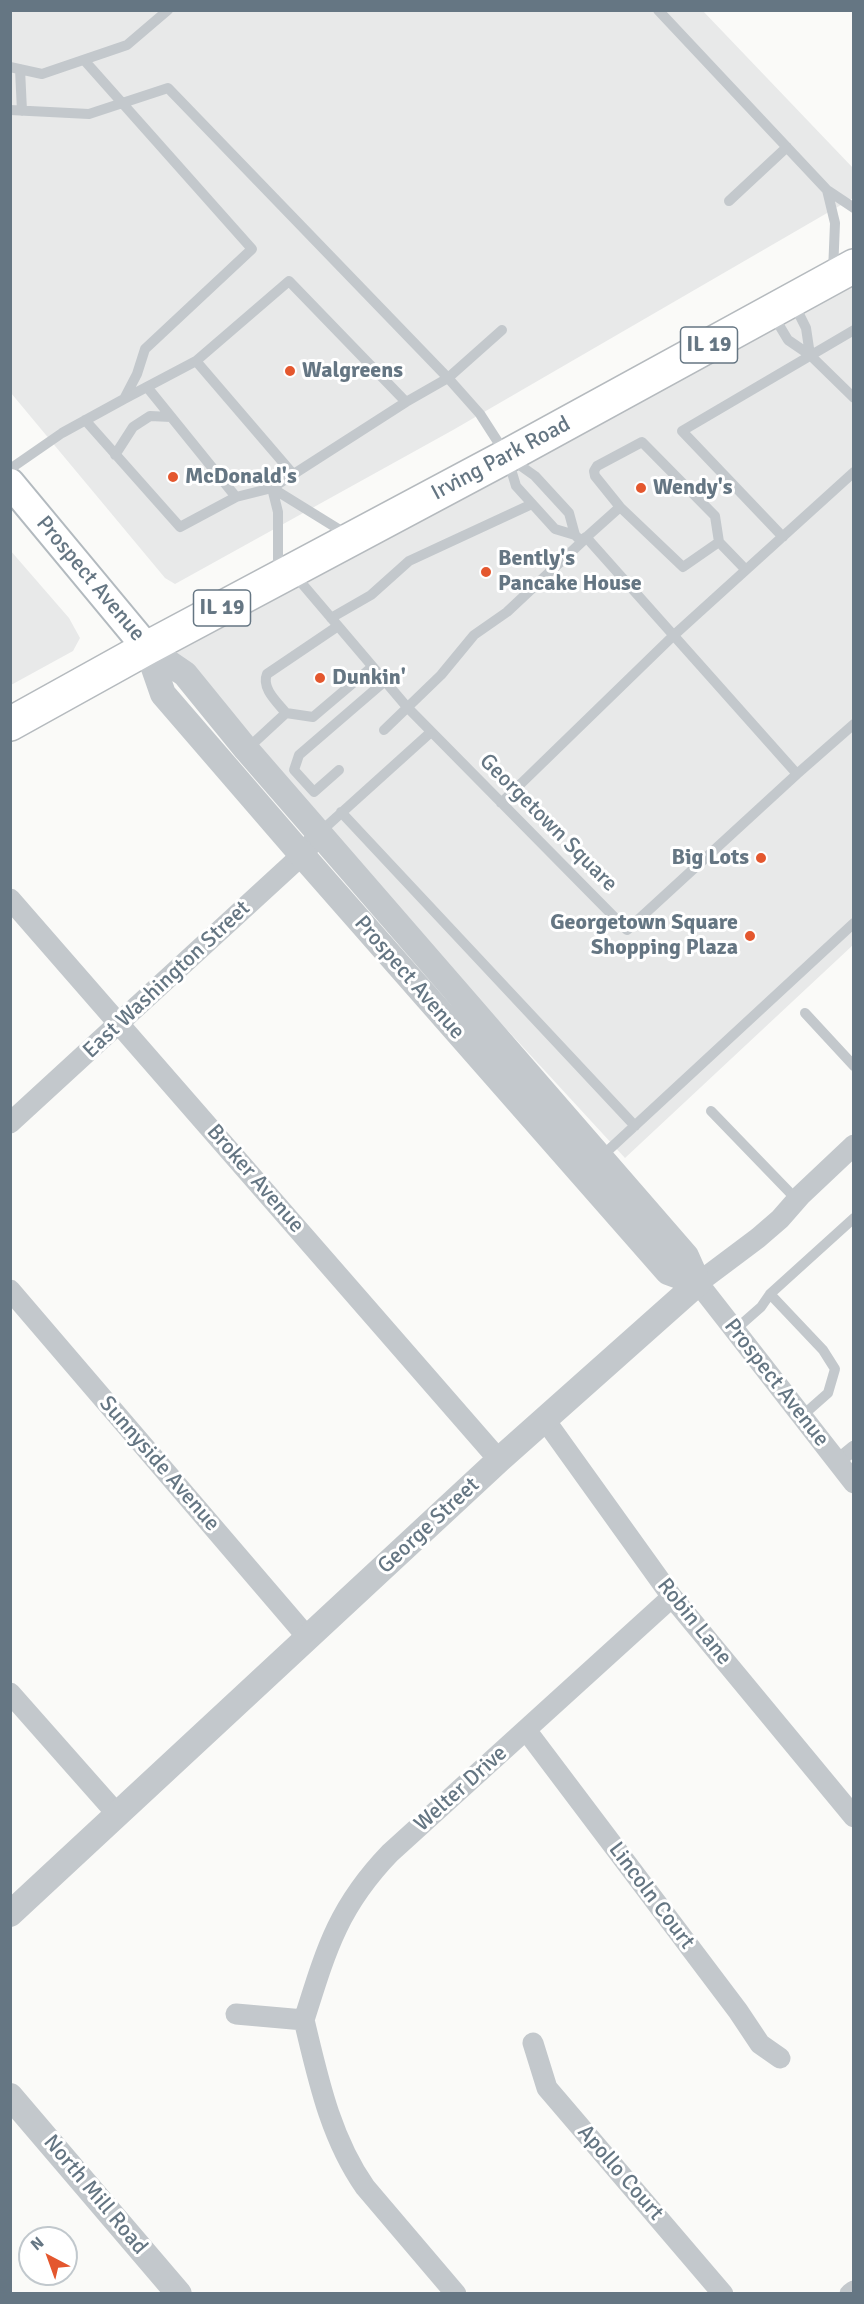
<!DOCTYPE html>
<html>
<head>
<meta charset="utf-8">
<style>
  body { margin:0 }
  #map { position:relative; width:864px; height:2304px; overflow:hidden; background:#fafaf8; font-family:Signika,sans-serif }
  canvas { display:block }
  .frame { position:absolute; inset:0; border:12px solid #657683; pointer-events:none }
  .north { position:absolute; left:18px; top:2226px; width:60px; height:60px; box-sizing:border-box; background:#fff; border:2px solid #c1c8cd; border-radius:50%; rotate:319deg; font-size:16px; font-weight:700; line-height:24px; text-align:center; color:#657683 }
  .north::after { content:''; display:block; margin:auto; width:21px; height:27px; background:#e4572e; clip-path:polygon(50% 0,100% 100%,50% 72%,0 100%) }
</style>
</head>
<body>
<div id="map">
<canvas width="864" height="2304"></canvas>
<div class="frame"></div>
<div class="north">N</div>
</div>
<script>
const g = document.querySelector('canvas').getContext('2d');
g.lineJoin = 'round';
function paint(path, color) { g.fillStyle = color; g.fill(path, 'evenodd'); }
function trace(path, color, width, dash) { g.strokeStyle = color; g.lineWidth = width; g.lineCap = dash ? 'butt' : 'round'; g.setLineDash(dash || []); g.stroke(path); }
function drawText(font, color, halo, rows, align = 'center') {
  g.font = font + ' Signika,sans-serif'; g.lineWidth = 6; g.setLineDash([]); g.textBaseline = 'middle'; g.strokeStyle = halo; g.fillStyle = color; for (const [text, x, y, turn = 0] of rows) {
    g.save(); g.translate(x, y); g.rotate((+turn || 0) * Math.PI / 180); g.textAlign = isNaN(turn) ? turn : align; if (halo) g.strokeText(text, 0, 0); g.fillText(text, 0, 0); g.restore();
  }
}
paint(new Path2D(`
  M10,11H703L853,168V198L453,430L175,584L165,578L11,393Z
  M853,271V945L625,1158L157,649Z
  M10,550L69,618L80,638L73,651L11,685Z`), '#e8e9e9');
const secondary = new Path2D(`
  M10,483L147,648`);
const primary = new Path2D(`
  M10,724L147,648L507,456L854,266`);
trace(secondary, '#b3babf', 32);
trace(primary, '#b5babe', 36);
trace(new Path2D(`
  M658,10L827,190L854,208
  M10,67L42,74L127,45L168,10
  M20,69L22,111
  M10,110L89,114L168,88L448,378L502,330
  M827,190L835,223L833,272
  M729,201L787,147
  M793,302L806,328L810,355
  M773,315L788,340L810,355L854,398
  M196,361L293,474
  M147,387L236,497
  M124,399L196,361L289,281L406,402L448,378L480,414L507,456L516,486L555,529L575,535L581,541L586,537L797,774L854,724
  M85,420L180,527L236,497L272,488L406,402
  M115,455L133,427L150,416L171,417
  M511,459L535,476L569,513L575,535
  M10,469L62,433L124,399L137,374L145,349L252,249L84,60
  M272,488L348,535
  M272,488L278,512V574
  M783,537L682,431L854,330
  M582,541L620,507
  M719,542L683,567L620,507L595,476L594,471L597,466L642,442L715,516L719,542L746,570
  M293,573L407,707L627,930L797,774
  M331,618L371,595L409,561L532,504
  M338,626L267,674C261,688 277,702 286,713L313,717L372,667
  M384,730L441,675L474,635L507,612L586,538
  M247,749L286,713
  M339,770L314,792L294,770L299,755L385,681
  M501,803L673,636L854,472
  M341,812L635,1126
  M319,833L431,732
  M805,1013L854,1066
  M711,1111L797,1200
  M601,1157L854,923
  M770,1294L823,1350L835,1369L828,1393L802,1416
  M736,1329L761,1307L770,1294L854,1218`), '#c3c8cc', 10);
trace(new Path2D(`
  M837,1462L854,1448`), '#c3c8cc', 15);
trace(new Path2D(`
  M10,899L499,1460
  M10,1123L302,855L311,844
  M854,1145L801,1195L780,1219L758,1238L698,1283L854,1483
  M10,1290L308,1638
  M545,1420L672,1597L854,1817
  M10,1693L117,1814
  M526,1730L738,2011L760,2044L780,2058
  M236,2014L304,2020C318,2078 330,2137 365,2187L456,2294
  M304,2020C326,1950 338,1907 390,1853L672,1597
  M533,2043L547,2088L723,2294
  M850,2294L854,2291`), '#c3c8cc', 21);
trace(new Path2D(`
  M147,648L163,694L302,855L668,1272L698,1283
  M147,648L185,674L246,749L686,1256L698,1283
  M10,1914L499,1460L698,1283
  M10,2096L179,2294`), '#c3c8cc', 26);
trace(secondary, '#fff', 28);
trace(primary, '#fff', 33);
for (const [x, y, r, color] of [
  [290,371,6,"#e4572e"],
  [173,477,6,"#e4572e"],
  [641,488,6,"#e4572e"],
  [486,572,6,"#e4572e"],
  [320,678,6,"#e4572e"],
  [761,858,6,"#e4572e"],
  [750,936,6,"#e4572e"]
]) { const dot = new Path2D(); dot.arc(x, y, r, 0, 2 * Math.PI); g.fillStyle = color; g.fill(dot); trace(dot, '#fff', 2); }
for (const [x, y, w] of [
  [709,345,57],
  [222,608,57]
]) { const box = new Path2D(); box.roundRect(x - w / 2, y - 18, w, 36, 4.5); g.fillStyle = '#fff'; g.fill(box); trace(box, '#657683', 1.5); }
drawText('bold 21px', '#657683', null, [
  ["IL 19",709,345],
  ["IL 19",222,608]
]);
drawText('bold 22px', '#657683', '#fff', [
  ["Walgreens",302,371],
  ["McDonald's",185,477],
  ["Wendy's",653,488],
  ["Bently's",498,559],
  ["Pancake House",498,584],
  ["Dunkin'",332,678],
  ["Big Lots",749,858,"right"],
  ["Georgetown Square",738,923,"right"],
  ["Shopping Plaza",738,948,"right"]
], 'left');
drawText('22px', '#657683', '#fff', [
  ["Irving Park Road",501,459,-28],
  ["Prospect Avenue",90,579,50],
  ["Georgetown Square",548,823,45],
  ["Prospect Avenue",409,978,49],
  ["East Washington Street",167,980,-43],
  ["Broker Avenue",255,1179,49],
  ["Prospect Avenue",776,1383,52],
  ["Sunnyside Avenue",159,1464,49],
  ["George Street",429,1526,-43],
  ["Robin Lane",694,1622,51],
  ["Welter Drive",461,1789,-42],
  ["Lincoln Court",651,1896,53],
  ["Apollo Court",620,2173,49],
  ["North Mill Road",95,2195,50]
]);
</script>
</body>
</html>
